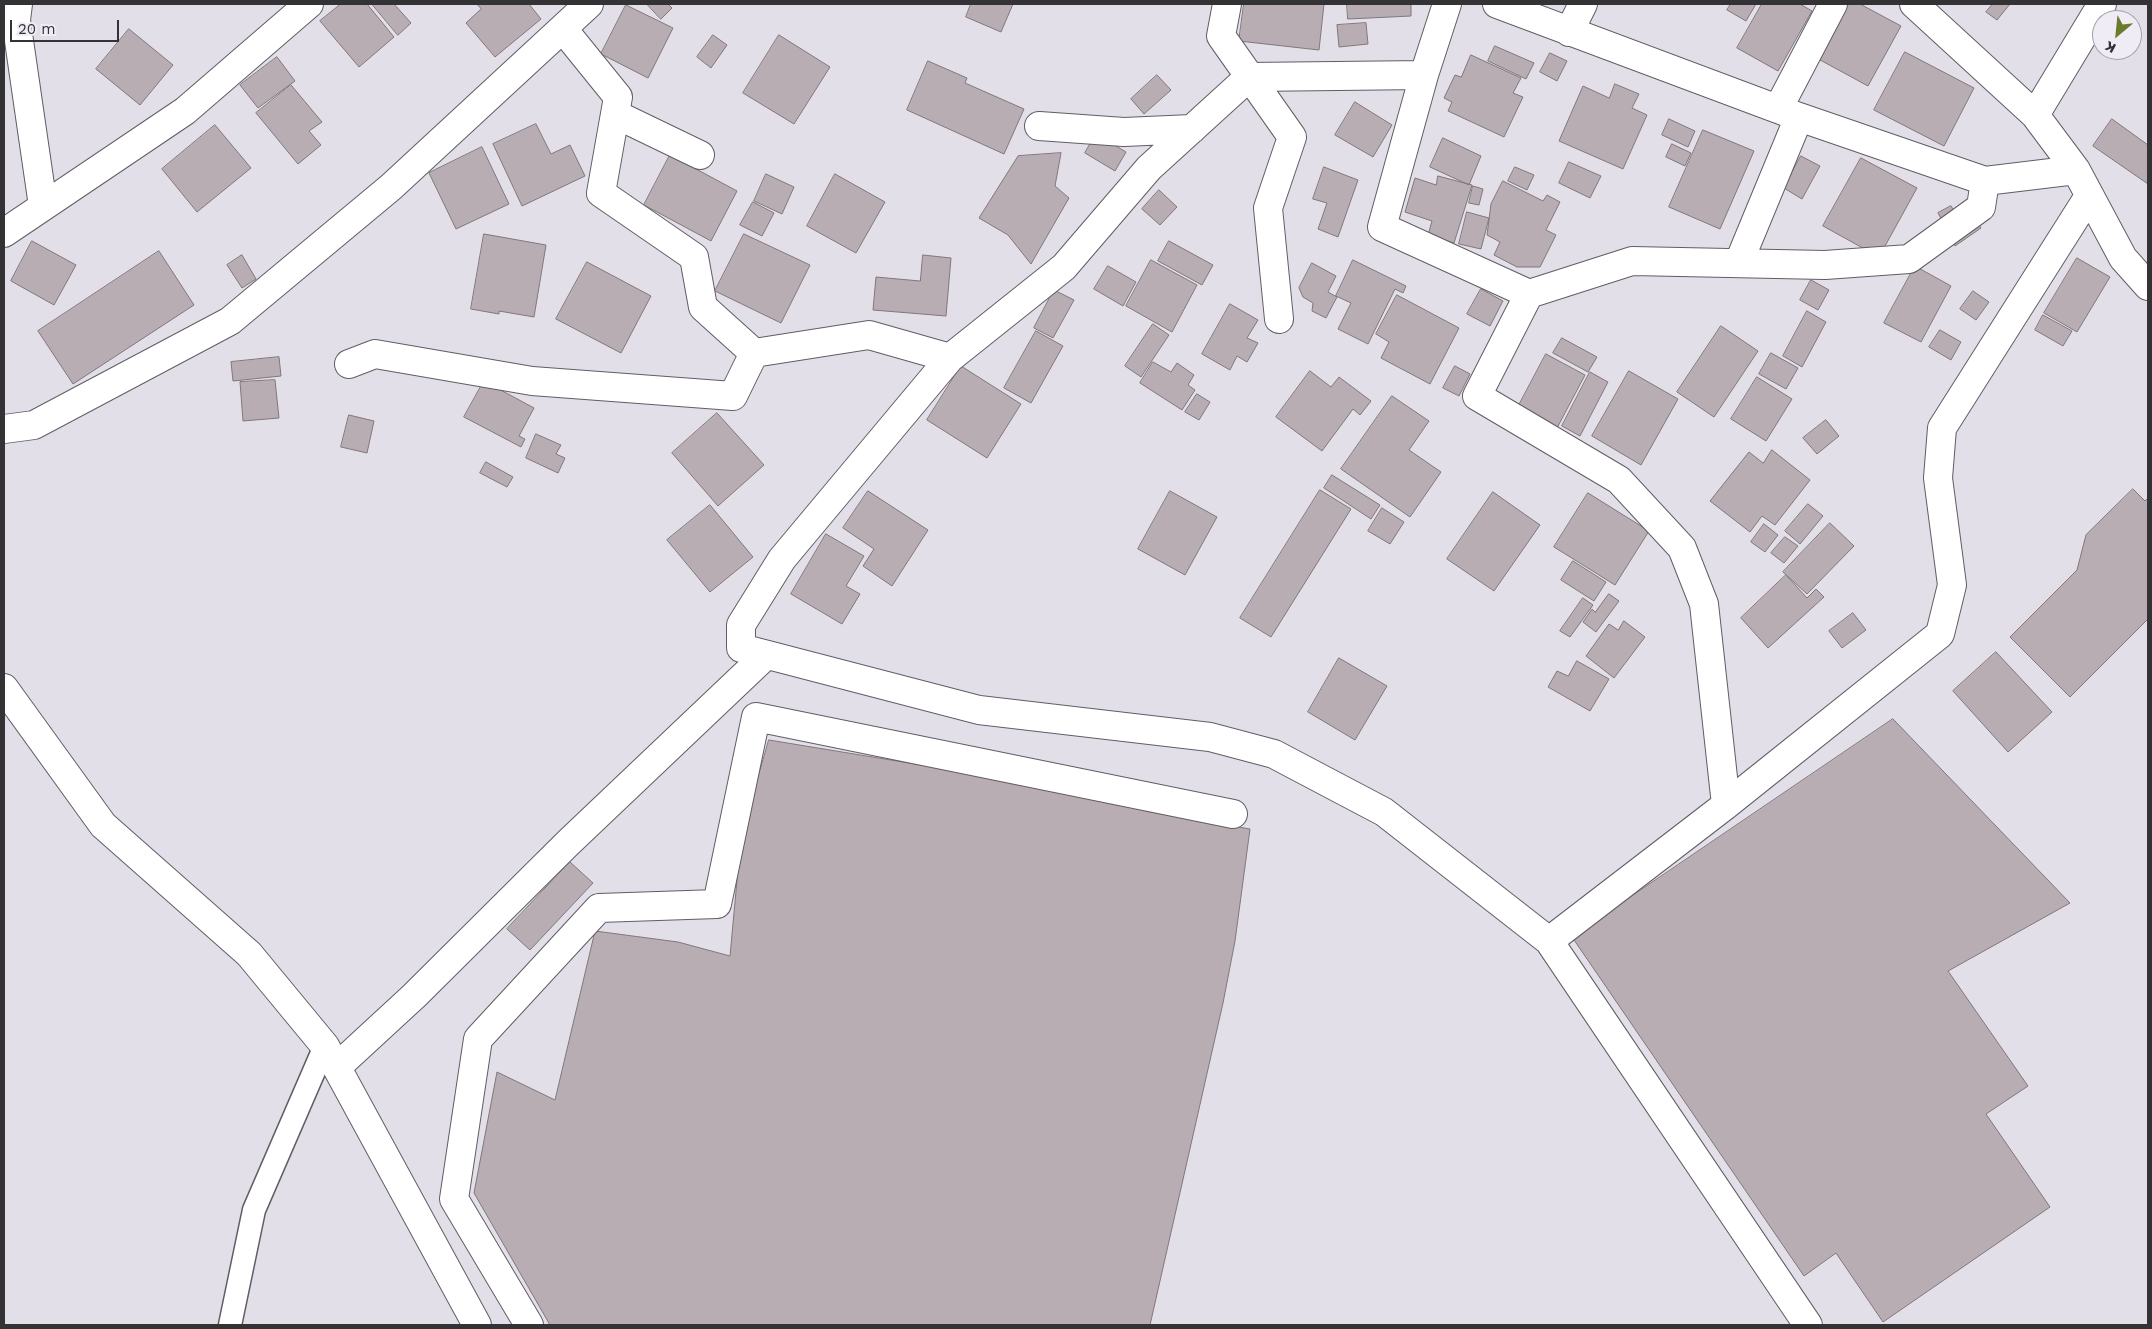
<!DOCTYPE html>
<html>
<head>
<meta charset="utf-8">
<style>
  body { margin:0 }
  #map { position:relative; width:2152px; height:1329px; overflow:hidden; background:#e3dfe8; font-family:"Work Sans",sans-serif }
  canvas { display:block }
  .frame { position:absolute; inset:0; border:5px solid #333235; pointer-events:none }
  .north { position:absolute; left:2092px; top:10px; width:50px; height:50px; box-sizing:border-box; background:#f0ecf5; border:1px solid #a4a2a8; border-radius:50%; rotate:208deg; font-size:14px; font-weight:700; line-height:20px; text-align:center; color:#333235 }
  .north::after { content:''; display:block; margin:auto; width:18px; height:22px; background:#6a7c2c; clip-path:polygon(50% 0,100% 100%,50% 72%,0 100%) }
  .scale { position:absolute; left:10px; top:20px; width:109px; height:22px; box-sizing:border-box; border:2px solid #333235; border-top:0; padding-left:6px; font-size:15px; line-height:18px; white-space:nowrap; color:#333235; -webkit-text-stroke:4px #f0ecf5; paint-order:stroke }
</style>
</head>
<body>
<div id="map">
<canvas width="2152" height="1329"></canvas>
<div class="frame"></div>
<div class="north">K</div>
<div class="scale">20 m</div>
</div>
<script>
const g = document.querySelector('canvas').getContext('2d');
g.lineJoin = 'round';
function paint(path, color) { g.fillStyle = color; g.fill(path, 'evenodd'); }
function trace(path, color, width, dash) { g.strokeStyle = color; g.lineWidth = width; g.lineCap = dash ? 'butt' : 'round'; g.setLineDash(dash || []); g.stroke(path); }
const building = new Path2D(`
  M341,4H367L394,37L359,67L320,21Z
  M372,4H394L411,23L398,35Z
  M477,4H529L541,19L495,57L466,23L481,9Z
  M647,4H668L672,8L661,19Z
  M971,4H1013L1001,32L966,17Z
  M1244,4H1324L1319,50L1239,41Z
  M1347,4H1411V16L1348,19Z
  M1731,4H1756L1746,21L1727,10Z
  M1762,4H1800L1812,11L1778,71L1737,48Z
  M1840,4H1860L1901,26L1868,86L1811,55Z
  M1993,4H2010L1997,20L1986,12Z
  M626,5L673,28L648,78L601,54Z
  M1366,23L1368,44L1339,47L1337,25Z
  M129,29L173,65L140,105L96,69Z
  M713,35L727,45L711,68L697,57Z
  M779,35L830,67L794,124L743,93Z
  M1495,46L1534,63L1526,79L1488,61Z
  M1905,52L1974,88L1944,146L1874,110Z
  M1550,53L1567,61L1557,81L1540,72Z
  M1471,55L1521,78L1513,93L1523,97L1504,137L1448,111L1452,102L1444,98L1455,75L1461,77Z
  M277,57L295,81L258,108L240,85Z
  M928,61L967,78L965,83L1024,109L1004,154L907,110Z
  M1157,75L1171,90L1144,114L1131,99Z
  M1615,84L1639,94L1632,108L1647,115L1623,169L1559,141L1583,86L1609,98Z
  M291,85L322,122L309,131L321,145L298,164L256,113Z
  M1355,102L1392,125L1373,157L1335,135Z
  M1669,119L1695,131L1688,147L1662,135Z
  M2112,119L2148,145V184L2093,146Z
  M536,124L551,154L570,145L585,176L522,206L493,144Z
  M215,125L251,168L197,212L162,169Z
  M1703,130L1754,151L1720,229L1669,207Z
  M1096,134L1126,152L1115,171L1085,153Z
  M1443,138L1481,156L1469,185L1430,167Z
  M1672,144L1691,153L1685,166L1666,157Z
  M482,147L509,204L456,229L429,173Z
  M1061,153L1055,186L1069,198L1031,264L1008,235L979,218L1018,156Z
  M670,155L737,191L711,241L644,205Z
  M1801,156L1820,166L1802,199L1784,188Z
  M1861,158L1917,188L1879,257L1823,226Z
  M1569,162L1601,176L1590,198L1559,183Z
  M1324,167L1358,180L1338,237L1318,229L1327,203L1313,199Z
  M1515,167L1534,175L1527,190L1508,181Z
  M766,174L794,187L782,214L754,201Z
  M835,174L885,202L856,253L807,226Z
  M1438,176L1472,185L1454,243L1428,235L1432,221L1405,212L1415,178L1436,185Z
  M1503,181L1543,201L1547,195L1560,202L1546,230L1556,235L1540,267H1517L1494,255L1500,242L1487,235L1491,204Z
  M1473,186L1483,189L1479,205L1469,203Z
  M1159,190L1177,207L1160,225L1142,209Z
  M753,202L774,213L762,236L740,225Z
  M1951,206L1959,218L1945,226L1938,213Z
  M1467,212L1489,218L1481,249L1459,244Z
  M1973,216L1981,228L1955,246L1946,232Z
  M484,234L546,245L534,317L499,311V314L471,309Z
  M744,234L810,265L781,323L715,291Z
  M32,241L76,265L54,305L11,281Z
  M1169,241L1213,265L1202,285L1158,261Z
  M159,251L194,305L73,384L38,331Z
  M242,255L256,279L242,288L227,265Z
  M923,255L951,258L946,316L873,310L876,277L920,281Z
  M2077,258L2110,277L2077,332L2044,313Z
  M1151,260L1197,285L1172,332L1126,306Z
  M1353,260L1406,286L1403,293L1395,289L1368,344L1338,329L1351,303L1336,296Z
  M587,262L651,296L621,353L556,319Z
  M1312,263L1336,276L1328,292L1337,297L1326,318L1312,311L1313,303L1303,297L1299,288Z
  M1108,266L1136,282L1123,306L1094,289Z
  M1915,266L1951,286L1921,342L1884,323Z
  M1811,280L1829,290L1818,310L1800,300Z
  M1481,289L1503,301L1490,326L1467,314Z
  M1054,290L1074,300L1053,338L1034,328Z
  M1973,291L1989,302L1976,320L1960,309Z
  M1397,295L1459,328L1430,384L1381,358L1389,342L1376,334Z
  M1230,304L1258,320L1247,338L1258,343L1247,362L1237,356L1230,370L1202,354Z
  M1807,311L1826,322L1802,367L1783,356Z
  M2043,315L2072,331L2063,346L2035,330Z
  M1153,324L1169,335L1141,377L1125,366Z
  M1721,326L1758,351L1714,417L1677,392Z
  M1940,330L1961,342L1951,360L1929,347Z
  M1036,331L1063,346L1031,403L1004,388Z
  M1562,338L1597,357L1588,372L1553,353Z
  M1771,353L1798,368L1786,389L1759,374Z
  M1546,354L1585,375L1557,428L1518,407Z
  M279,357L281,376L233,381L231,362Z
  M1153,362L1171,372L1177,363L1194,375L1188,385L1195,390L1182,410L1140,383Z
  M961,366L1021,404L987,458L927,420Z
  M1455,366L1470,374L1459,396L1443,388Z
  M1310,371L1331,387L1339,377L1371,401L1360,415L1353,409L1322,451L1276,417Z
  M1629,371L1678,399L1641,465L1592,436Z
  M1590,372L1608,382L1580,436L1562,426Z
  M1757,377L1792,399L1766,441L1731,419Z
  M275,380L279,418L243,421L240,382Z
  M484,381L534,408L519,436L525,439L521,447L464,417Z
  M1197,394L1210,402L1199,420L1185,412Z
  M1392,396L1429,421L1409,450L1441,472L1410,517L1341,469Z
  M717,413L764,465L718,506L672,453Z
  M349,415L374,421L367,453L341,447Z
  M1826,420L1839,436L1817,454L1803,438Z
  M536,434L561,445L556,454L565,458L558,473L526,458Z
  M1772,450L1810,480L1775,525L1762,516L1750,532L1710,501L1749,452L1763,463Z
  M486,462L513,477L507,487L480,473Z
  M1332,475L1380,505L1371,519L1324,488Z
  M2133,489L2145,501L2148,498V619L2070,697L2010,637L2077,570L2086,535Z
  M1320,490L1351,509L1271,637L1240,618Z
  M868,491L928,530L892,586L863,566L874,549L843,528Z
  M1170,491L1217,517L1185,575L1138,549Z
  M1493,492L1540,525L1494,591L1447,559Z
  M1588,493L1649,531L1615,585L1554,547Z
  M1808,504L1823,516L1800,544L1785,531Z
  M710,505L753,557L710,592L667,540Z
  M1382,508L1404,522L1390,544L1368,531Z
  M1830,523L1854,546L1807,594L1783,572Z
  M1764,524L1778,535L1765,552L1751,542Z
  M826,534L864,556L846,586L860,594L842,624L791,594Z
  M1785,537L1798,546L1784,563L1771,553Z
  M1573,561L1606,582L1594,601L1561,580Z
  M1786,575L1807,598L1816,589L1824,597L1768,648L1741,618Z
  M1609,594L1619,601L1596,632L1583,622L1592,609L1595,612Z
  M1583,598L1593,605L1570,637L1560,631Z
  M1853,613L1866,630L1842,648L1829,631Z
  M1624,621L1645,637L1614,678L1586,656L1609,624L1618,630Z
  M1996,652L2052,712L2008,752L1953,691Z
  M1339,658L1387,686L1355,740L1308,712Z
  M1577,661L1609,679L1590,711L1548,687L1557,671L1568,676Z
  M1893,719L2070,903L1948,971L2028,1086L1986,1114L2050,1207L1883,1322L1836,1253L1804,1276L1572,937Z
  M769,740L1055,787L1151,812L1250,829L1235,941L1223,1003L1150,1325H550L474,1193L497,1072L555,1100L595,931L678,942L730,956L741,837Z
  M570,862L593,883L530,950L507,929Z`);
paint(building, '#b7adb3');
trace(building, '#80777c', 1);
const service = new Path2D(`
  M230,1325L254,1210L325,1046`);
const minor = new Path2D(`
  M18,4L16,20L43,206
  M1227,4L1221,36L1292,137L1268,208L1279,319
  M1447,4L1424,75L1382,227L1529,294L1632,261L1825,265L1909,259L1981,207L1985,181
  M1497,4L1799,117L1739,262
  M1914,4L2035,115L2076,170L2123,258L2148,286
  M563,29L618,97L601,193L694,257L703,307L754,353
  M1569,32L1583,4
  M1424,75L1249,77L1149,168L1064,267L950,358L782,559L741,625V648L979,710L1210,737L1274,754L1384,812L1549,941L1808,1325
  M1778,109L1833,4
  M615,114L700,155
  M2035,115L2102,4
  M1799,117L1985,181L2076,170
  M1039,126L1124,132L1192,129
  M4,233L185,111L309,4
  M1529,294L1477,396L1619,480L1682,548L1704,604L1726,805
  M754,353L869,335L950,358
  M349,364L375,354L532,381L733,396L754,353
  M4,429L34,425L230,321L391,187L589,4
  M1549,941L1726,805L1940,634L1952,585L1938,478L1942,428L2089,196
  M337,1067L414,996L568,843L766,655
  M529,1325L454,1199L478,1039L599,908L717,904L756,717L1233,814`);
const tertiary = new Path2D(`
  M4,688L103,825L249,954L325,1046L477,1325`);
trace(service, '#615d65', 25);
trace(minor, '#615d65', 30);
trace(tertiary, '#615d65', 30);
trace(service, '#fff', 22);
trace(minor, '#fff', 28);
trace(tertiary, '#fff', 28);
</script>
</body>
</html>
